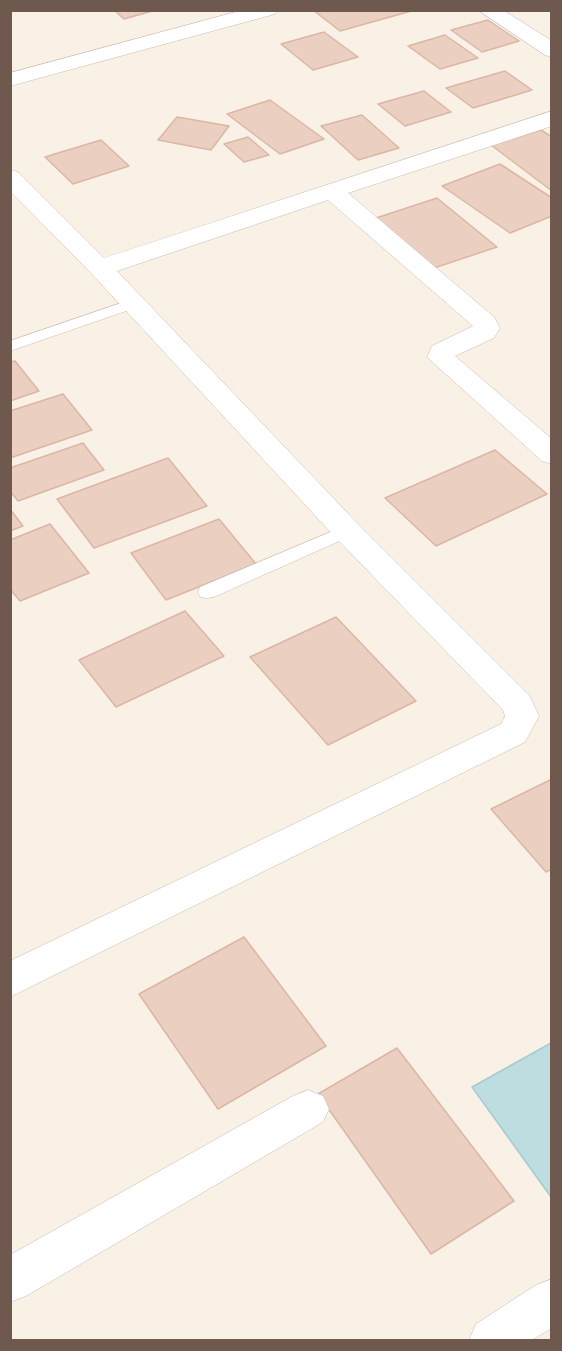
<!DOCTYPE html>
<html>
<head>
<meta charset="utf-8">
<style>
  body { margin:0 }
  #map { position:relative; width:562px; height:1351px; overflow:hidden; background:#f9f1e6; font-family:Mulish,sans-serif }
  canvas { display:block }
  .frame { position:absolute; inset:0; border:12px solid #6f584e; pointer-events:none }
</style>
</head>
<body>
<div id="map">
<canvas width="562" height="1351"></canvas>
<div class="frame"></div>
</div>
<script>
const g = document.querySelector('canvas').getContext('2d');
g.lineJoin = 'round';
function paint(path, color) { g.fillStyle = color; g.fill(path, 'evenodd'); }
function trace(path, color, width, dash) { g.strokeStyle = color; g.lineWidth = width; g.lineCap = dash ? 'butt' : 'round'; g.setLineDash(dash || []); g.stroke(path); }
const water = new Path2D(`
  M551,1043V1197L472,1087Z`);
paint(water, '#bddde0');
trace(water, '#a5ccd1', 1.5);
const building = new Path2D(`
  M114,10H156L124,19Z
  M313,10H415L340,31Z
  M488,20L519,41L482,52L451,30Z
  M324,32L358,57L313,70L281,44Z
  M445,35L478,58L440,69L408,46Z
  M505,71L532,90L473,108L446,88Z
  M424,91L451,112L405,126L378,104Z
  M270,100L324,139L280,154L227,114Z
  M362,115L399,148L358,160L321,126Z
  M177,117L229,126L211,150L158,140Z
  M541,130L552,137V191L491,145Z
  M248,137L269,155L244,162L224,144Z
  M101,140L129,166L73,184L45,157Z
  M500,164L552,198V216L510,233L442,186Z
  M437,198L497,247L434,268L376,218Z
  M15,361L39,391L10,401V362Z
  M63,394L92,430L10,458V411Z
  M83,443L104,470L18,501L10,491V468Z
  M495,450L547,494L436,546L385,498Z
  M168,458L207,506L94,548L57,499Z
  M10,509L23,526L10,531Z
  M219,519L256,564L166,600L131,553Z
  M50,524L89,573L20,601L10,589V540Z
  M185,611L224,656L116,707L79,660Z
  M336,617L416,701L328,745L250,657Z
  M552,779V869L546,872L491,809Z
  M244,937L326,1046L218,1109L139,994Z
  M397,1048L514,1201L431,1254L318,1094Z`);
paint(building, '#ebd0c1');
trace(building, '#dcb6a4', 1.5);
const lane = new Path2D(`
  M133,299L141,304L138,307L10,351V341Z
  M347,525L353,527L356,531L353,535L214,597L207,598L200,597L198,592L200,587Z`);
const street = new Path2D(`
  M243,10H278L275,14L10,86V73Z
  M478,10H503L552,41V57L545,55Z
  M552,111V126L348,193L494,317L500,328L494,338L455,356L552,439V464L542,461L427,357L432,346L473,326L328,200L117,271L358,524L529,695L539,716L525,742L10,997V961L501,724L505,716L503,710L336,538L91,273L10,191V170L18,172L104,258Z
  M308,1090L323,1096L329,1109L323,1122L26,1296L10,1302V1255L293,1096Z
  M552,1279V1328L532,1340H469L476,1324L536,1285Z`);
trace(lane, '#c9b9ae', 1);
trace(street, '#c9b9ae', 1);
paint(lane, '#fff');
paint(street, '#fff');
</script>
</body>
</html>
